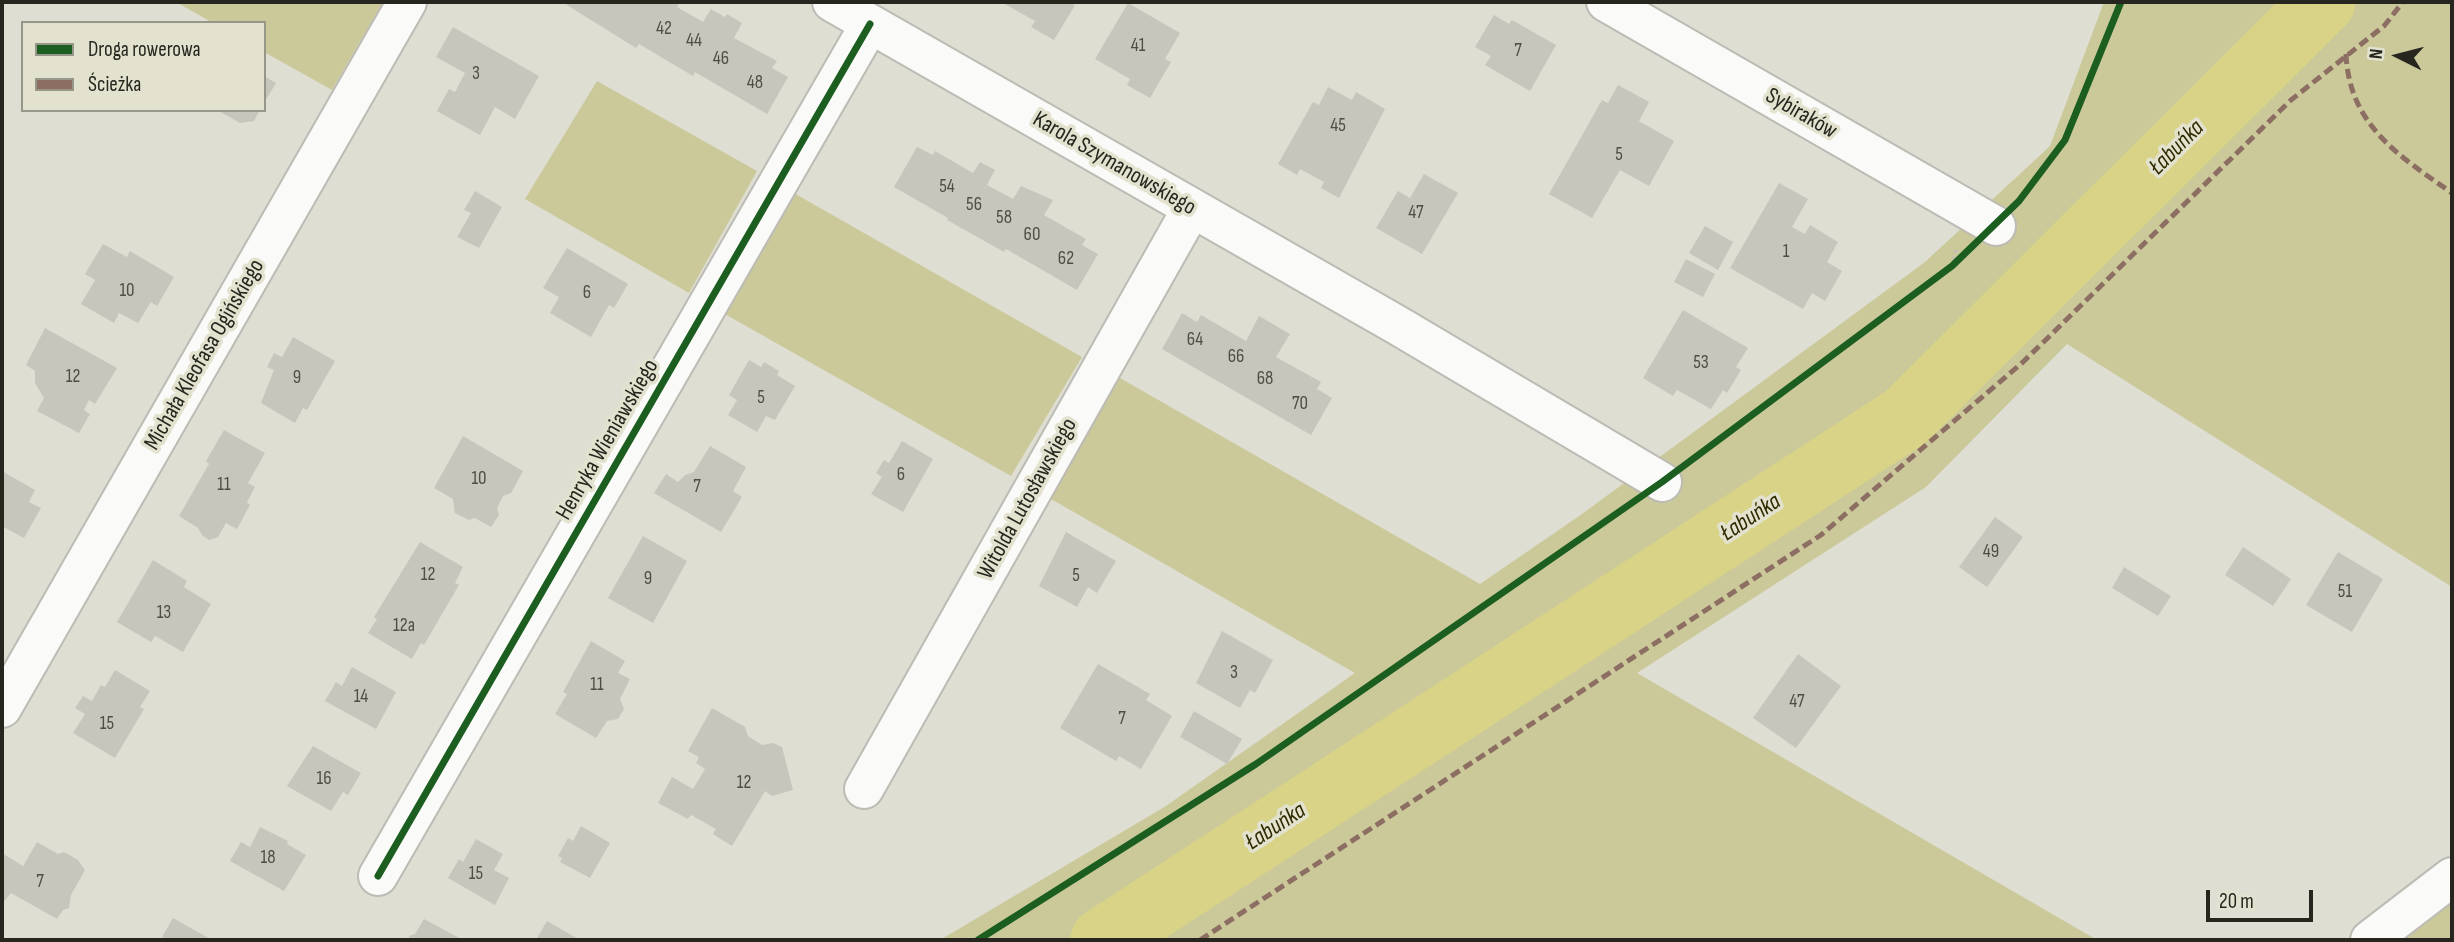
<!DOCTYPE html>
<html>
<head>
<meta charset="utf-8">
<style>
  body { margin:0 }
  #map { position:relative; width:2454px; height:942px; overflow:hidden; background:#deded3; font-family:"Sofia Sans Condensed",sans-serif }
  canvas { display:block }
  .frame { position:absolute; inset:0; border:4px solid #26261f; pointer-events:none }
  .legend { position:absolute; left:21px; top:21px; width:245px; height:91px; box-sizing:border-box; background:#e3e2cf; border:2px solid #979789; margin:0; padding:9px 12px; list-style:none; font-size:21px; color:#26261f }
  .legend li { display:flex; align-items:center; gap:14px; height:35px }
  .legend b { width:35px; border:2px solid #979789 }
  .north { position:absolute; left:2363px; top:21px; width:70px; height:70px; -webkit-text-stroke:5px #e3e2cf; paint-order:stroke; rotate:276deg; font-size:19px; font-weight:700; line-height:28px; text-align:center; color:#26261f }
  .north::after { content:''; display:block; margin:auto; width:24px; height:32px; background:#26261f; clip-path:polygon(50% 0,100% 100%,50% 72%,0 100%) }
  .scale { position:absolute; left:2206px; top:890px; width:107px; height:32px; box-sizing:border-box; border:4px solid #26261f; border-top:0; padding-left:9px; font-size:21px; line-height:24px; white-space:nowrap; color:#26261f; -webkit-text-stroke:5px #e3e2cf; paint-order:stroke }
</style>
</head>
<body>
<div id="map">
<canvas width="2454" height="942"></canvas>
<div class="frame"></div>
<ul class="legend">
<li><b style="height:9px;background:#1b5e20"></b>Droga rowerowa</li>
<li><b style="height:9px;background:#8d6e63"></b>Ścieżka</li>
</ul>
<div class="north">N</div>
<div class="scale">20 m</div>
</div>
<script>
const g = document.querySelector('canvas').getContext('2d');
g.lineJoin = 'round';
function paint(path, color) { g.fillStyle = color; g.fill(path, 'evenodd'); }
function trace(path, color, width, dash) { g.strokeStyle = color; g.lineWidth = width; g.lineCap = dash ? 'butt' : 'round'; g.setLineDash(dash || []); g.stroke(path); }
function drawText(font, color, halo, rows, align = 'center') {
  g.font = font + ' "Sofia Sans Condensed",sans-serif'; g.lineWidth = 7; g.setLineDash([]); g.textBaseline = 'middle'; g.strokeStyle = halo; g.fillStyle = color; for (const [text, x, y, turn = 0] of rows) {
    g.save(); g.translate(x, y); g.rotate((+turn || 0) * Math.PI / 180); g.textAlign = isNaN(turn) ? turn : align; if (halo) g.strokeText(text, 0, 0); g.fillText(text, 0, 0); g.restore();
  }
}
paint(new Path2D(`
  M176,2H383L332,90L264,52V23H213Z
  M2104,2H2452V587L2067,344L1926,487L1637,673L2097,940H940L1166,806L1355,673L1044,495L1113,374L1480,584L1582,514L1925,262L2050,146Z
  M597,81L757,171L689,293L525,199Z
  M792,192L1082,357L1011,476L723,313Z
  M2452,895V940H2394Z`), '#cbc99a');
trace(new Path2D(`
  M1103,940L1906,417L2323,2`), '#d8d386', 65);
paint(new Path2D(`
  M562,2H680L677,7L703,22L711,9L725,17L727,14L742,23L734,38L777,61L772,68L788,77L767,114L695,72L693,76L639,44L636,48Z
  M1001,2H1070L1075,5L1054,40L1031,27L1035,21Z
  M1128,3L1180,33L1165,59L1171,62L1150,98L1127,85L1130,79L1095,59Z
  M1494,15L1509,24L1512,20L1556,45L1530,91L1485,65L1491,56L1475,47Z
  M453,27L539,76L515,119L495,107L480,135L437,111L449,89L455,92L465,73L436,57Z
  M264,76L276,83L264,103Z
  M1618,85L1649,102L1639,121L1674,141L1649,186L1620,170L1592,218L1549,194L1602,100L1608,103Z
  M1328,87L1352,100L1356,92L1385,109L1339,198L1321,188L1324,182L1300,169L1297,175L1278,164L1313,102L1319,105Z
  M217,110H260L254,121L240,123Z
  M917,147L933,155L935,151L973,173L980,162L995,170L987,185L1013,199L1021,186L1053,200L1044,215L1086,239L1082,245L1098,254L1077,290L1006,249L1004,252L947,220L948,218L894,187Z
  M1424,174L1458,193L1422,254L1376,228L1398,191L1410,198Z
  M1779,183L1808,199L1792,227L1805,234L1810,225L1838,242L1827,262L1842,271L1825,301L1812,293L1803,309L1730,268Z
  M475,191L502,207L479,248L457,237L471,213L464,210Z
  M1705,226L1733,242L1718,270L1689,253Z
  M103,244L127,257L130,251L174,277L157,306L151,302L138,323L119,313L114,323L81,304L95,280L85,274Z
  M567,248L628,284L614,308L609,305L591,337L550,313L559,297L543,288Z
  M1686,259L1715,274L1703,297L1674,282Z
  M1683,310L1748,348L1736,367L1741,370L1727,393L1723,390L1711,409L1677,390L1673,396L1643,378Z
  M1182,313L1197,322L1201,315L1246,341L1259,316L1290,334L1276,357L1321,382L1317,389L1332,398L1311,435L1162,349Z
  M45,328L117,368L95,404L89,400L84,410L90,414L79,433L37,411L44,398L35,383V371L26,365Z
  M293,337L335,361L307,410L303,408L295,423L261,403L274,370L267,367L274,353L282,357Z
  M749,360L761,367L764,362L779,371L777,375L795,386L775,420L766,416L757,432L728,415L737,400L729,395Z
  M224,430L265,453L248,483L255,487L247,502L250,505L237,529L226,523L218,537L209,540L202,535L198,528L179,516L209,464L206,461Z
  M463,436L523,471L511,493L503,496L497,508L499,515L491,527L475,518L469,520L455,513L453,499L434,488Z
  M902,441L933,459L903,512L871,494L882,477L876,473L884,460L889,463Z
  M710,446L746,467L733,491L742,497L721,532L654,493L666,474L678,482L685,475L694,472Z
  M2,471L35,490L29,502L41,508L24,538L2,526Z
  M1995,517L2023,537L1987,587L1959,567Z
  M1066,532L1116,561L1097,593L1088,587L1077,607L1039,586Z
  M643,536L687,561L653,623L608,598Z
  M420,542L463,567L455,583L459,585L424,645L421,643L412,659L368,633L377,619L374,617Z
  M2243,547L2291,579L2273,606L2225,575Z
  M2338,552L2383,579L2352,632L2306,605Z
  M153,560L187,581L184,587L211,604L183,652L155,636L151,642L117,622Z
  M2124,567L2171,596L2158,616L2112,588Z
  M1222,631L1273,660L1255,693L1250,690L1240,708L1196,683Z
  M591,641L625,661L618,673L630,679L620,699L624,709L618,719L607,721L596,738L555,714L567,694L563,692Z
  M1798,654L1841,686L1796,748L1753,718Z
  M1098,664L1150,694L1146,700L1172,716L1141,769L1119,756L1116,761L1060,728Z
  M352,667L396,692L376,729L325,701L336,682L342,686Z
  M115,670L150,691L140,707L144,709L115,758L73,733L85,714L75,708L83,696L92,701L101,685L105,687Z
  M712,708L745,727L748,736L762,745L773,743L782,747L793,790L772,796L765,791L732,846L713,834L716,829L691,815L688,819L658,803L672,777L693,789L705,769L696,763L699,757L688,751Z
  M1194,711L1242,739L1227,764L1180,737Z
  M313,746L361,773L348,795L343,792L331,811L287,786Z
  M581,826L610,843L590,878L560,862L562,858L558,856L568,838L573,841Z
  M260,827L288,841L287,844L306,855L284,891L230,861L241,842L250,847Z
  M476,839L503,854L494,870L509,878L495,905L448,878L459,859L463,862Z
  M37,842L58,854L64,852L78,860L85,870L71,895L69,908L63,910L57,919L11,893L2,904V853L23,866Z
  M173,918L212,940H168L162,937Z
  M424,919L463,940H410L409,936L415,934Z
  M547,921L580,940H536Z`), '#c6c6bd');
const minor = new Path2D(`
  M832,2L1397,325L1662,482
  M1606,2L1996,226
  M2,708L407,2
  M864,789L1192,208
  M378,876L870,24
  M2370,940L2452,877`);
trace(minor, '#bcbbb4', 42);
trace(new Path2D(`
  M1952,266L1957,247`), '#bfbfbb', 4.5, [2, 5]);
trace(minor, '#fafaf8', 38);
trace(new Path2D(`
  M2346,54C2349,125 2399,156 2452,193
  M1200,940L1821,535L2023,362L2291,100L2384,26L2403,2`), '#8d6e63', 5, [10, 5]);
trace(new Path2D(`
  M378,876L870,24
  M978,940L1256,764L1662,482L1952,266L2019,201L2065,140L2121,2`), '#1b5e20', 7);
drawText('19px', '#4e4e46', null, [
  ["42",664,29],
  ["44",694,41],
  ["41",1138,46],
  ["7",1518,51],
  ["46",721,59],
  ["3",476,74],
  ["48",755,83],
  ["45",1338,126],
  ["5",1619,155],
  ["54",947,187],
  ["56",974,205],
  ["47",1416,213],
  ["58",1004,218],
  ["60",1032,235],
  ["1",1786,252],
  ["62",1066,259],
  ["10",127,291],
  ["6",587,293],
  ["64",1195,340],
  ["66",1236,357],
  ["53",1701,363],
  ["12",73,377],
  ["9",297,378],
  ["68",1265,379],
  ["5",761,398],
  ["70",1300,404],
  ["6",901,475],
  ["10",479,479],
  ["11",224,485],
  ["7",697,487],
  ["49",1991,552],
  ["12",428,575],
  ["5",1076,576],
  ["9",648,579],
  ["51",2345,592],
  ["13",164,613],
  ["12a",404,626],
  ["3",1234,673],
  ["11",597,685],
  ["14",361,697],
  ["47",1797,702],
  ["7",1122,719],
  ["15",107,724],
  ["16",324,779],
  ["12",744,783],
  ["18",268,858],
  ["15",476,874],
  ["7",40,882]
]);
drawText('23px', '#26261f', '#e3e2cf', [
  ["Sybiraków",1801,114,30],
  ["Karola Szymanowskiego",1114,164,30],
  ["Michała Kleofasa Ogińskiego",205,355,-60],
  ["Henryka Wieniawskiego",608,440,-60],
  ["Witolda Lutosławskiego",1028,499,-61]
]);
drawText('italic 24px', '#2e2a00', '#e3e2cf', [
  ["Łabuńka",2177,148,-45],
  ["Łabuńka",1751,518,-33],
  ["Łabuńka",1276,827,-33]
]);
</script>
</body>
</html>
